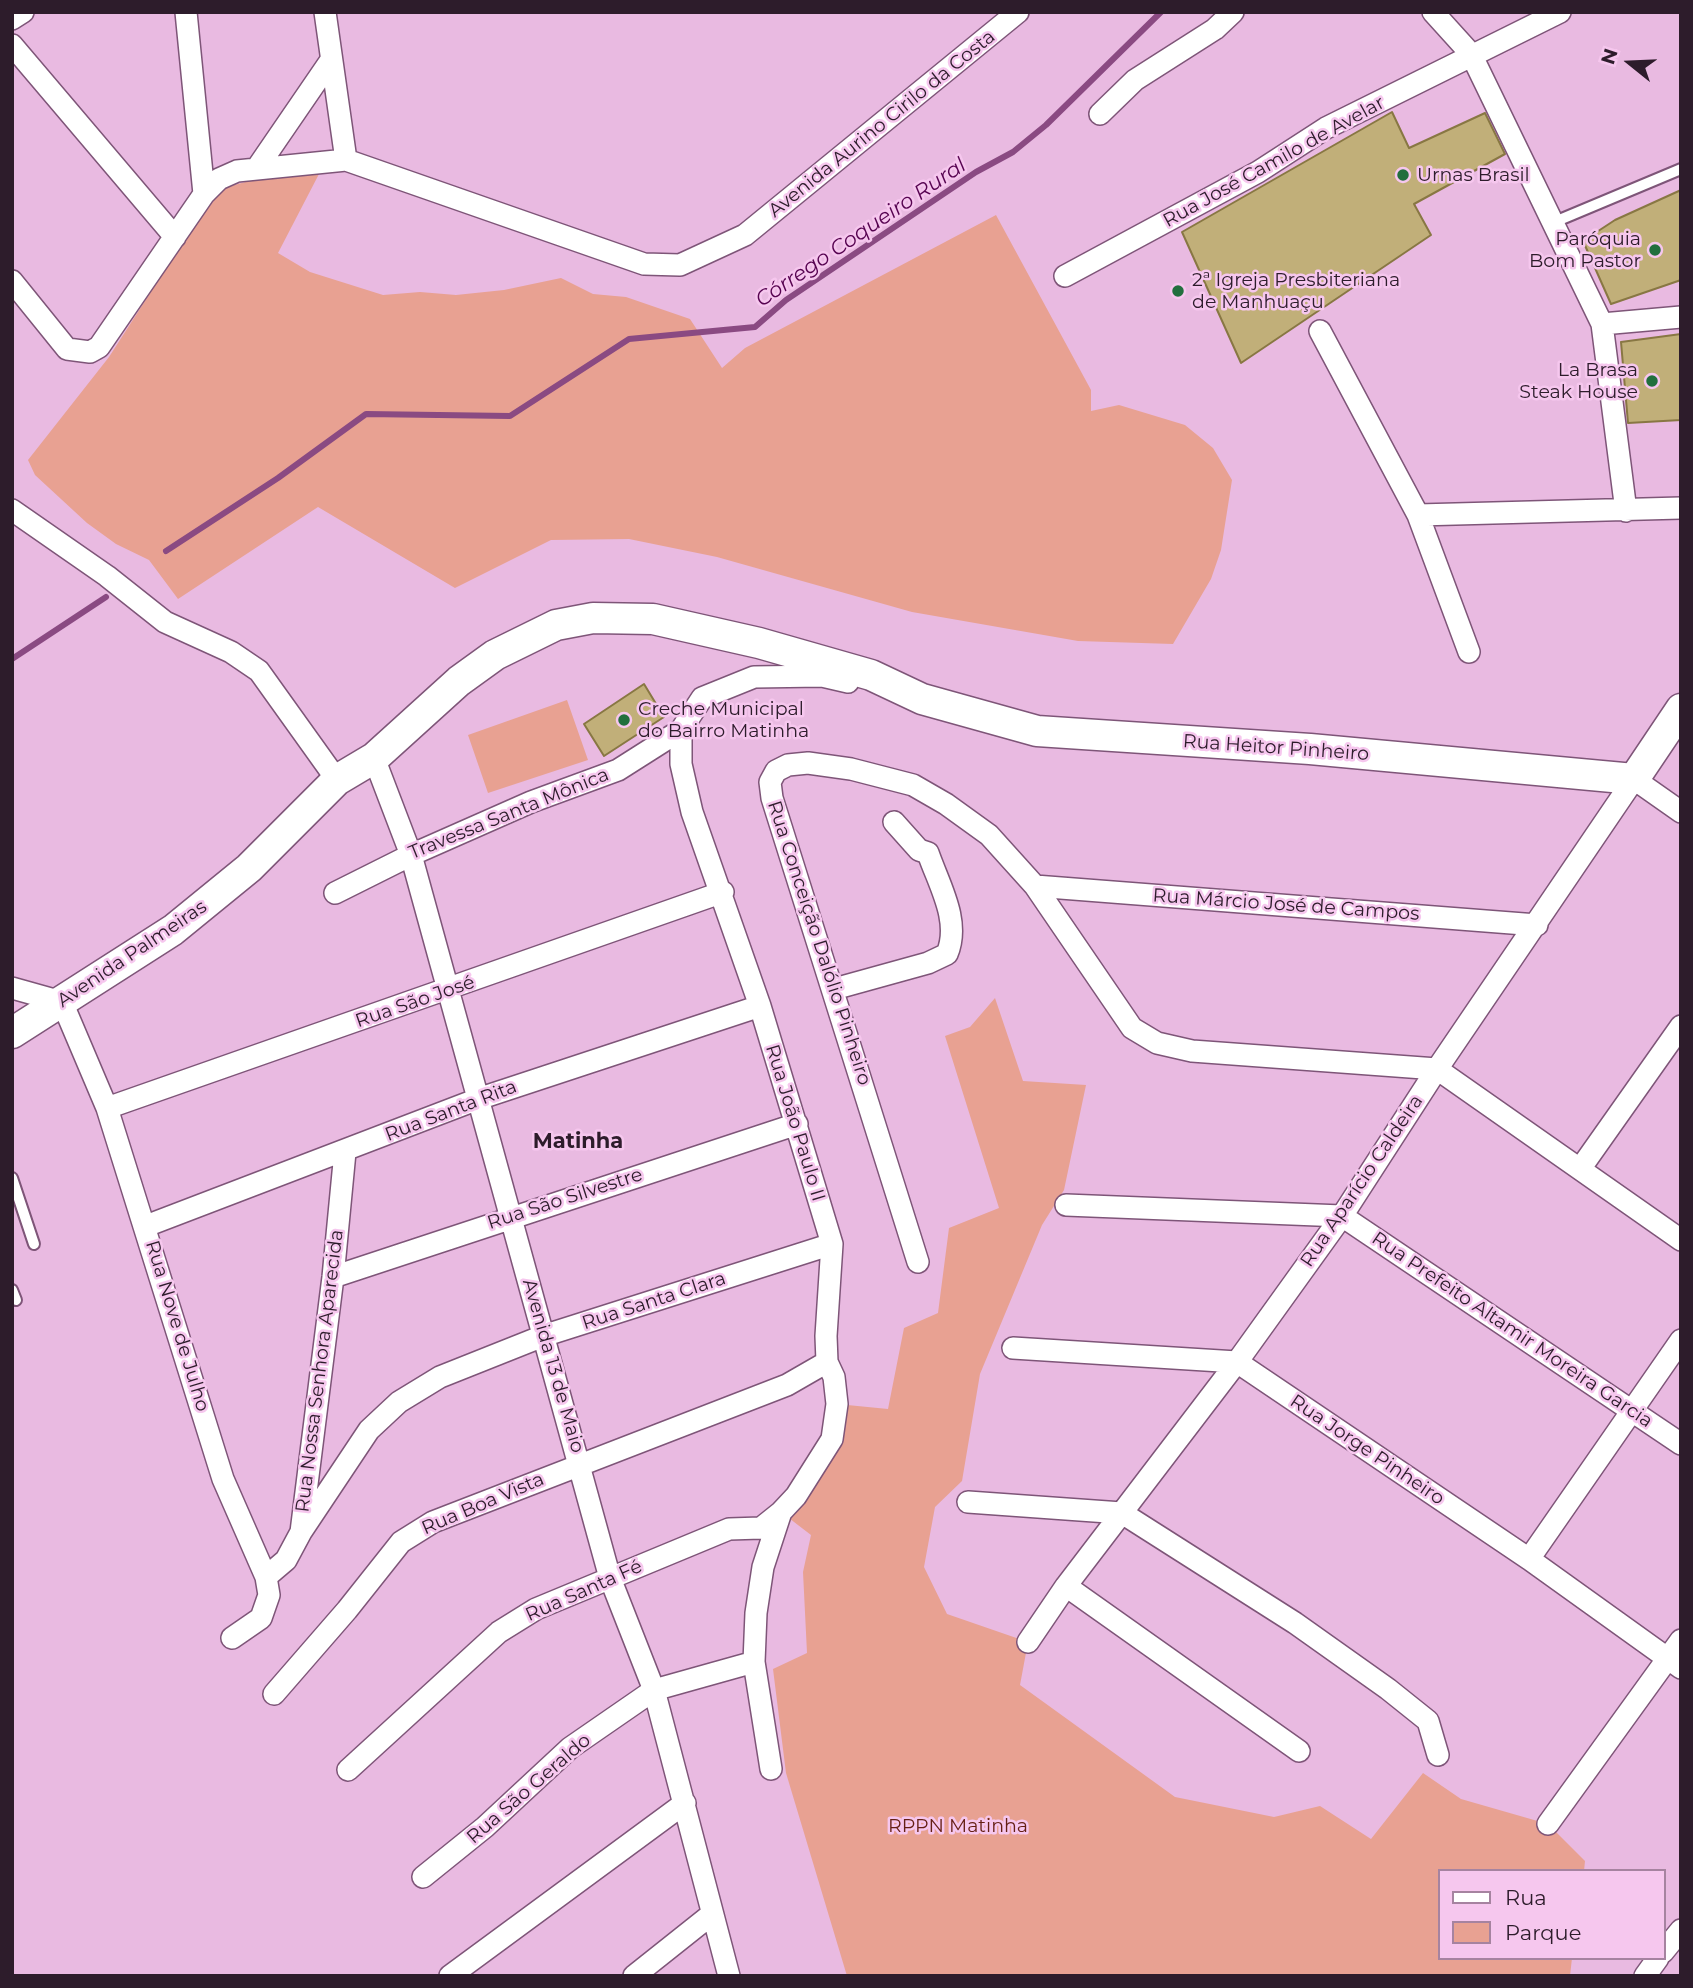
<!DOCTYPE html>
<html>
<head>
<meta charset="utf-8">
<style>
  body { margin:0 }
  #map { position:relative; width:1693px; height:1988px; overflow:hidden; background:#e9bae1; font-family:Montserrat,sans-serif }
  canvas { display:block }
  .frame { position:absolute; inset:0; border:14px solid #2d1c2b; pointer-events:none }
  .legend { position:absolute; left:1438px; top:1869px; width:228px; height:91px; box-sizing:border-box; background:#f6c7ee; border:2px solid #a683a0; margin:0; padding:9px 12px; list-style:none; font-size:21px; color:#2d1c2b }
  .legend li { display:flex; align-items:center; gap:14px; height:35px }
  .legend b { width:35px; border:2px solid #a683a0 }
  .north { position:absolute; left:1595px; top:28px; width:70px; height:70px; -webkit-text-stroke:5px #f6c7ee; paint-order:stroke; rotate:288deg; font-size:19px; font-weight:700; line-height:28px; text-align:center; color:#2d1c2b }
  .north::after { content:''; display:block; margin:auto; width:24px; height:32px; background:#2d1c2b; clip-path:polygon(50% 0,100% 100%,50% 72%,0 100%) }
</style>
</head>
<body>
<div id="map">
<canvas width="1693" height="1988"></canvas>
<div class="frame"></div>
<ul class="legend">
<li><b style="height:9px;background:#fff"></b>Rua</li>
<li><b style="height:19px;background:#e8a192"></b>Parque</li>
</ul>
<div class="north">N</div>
</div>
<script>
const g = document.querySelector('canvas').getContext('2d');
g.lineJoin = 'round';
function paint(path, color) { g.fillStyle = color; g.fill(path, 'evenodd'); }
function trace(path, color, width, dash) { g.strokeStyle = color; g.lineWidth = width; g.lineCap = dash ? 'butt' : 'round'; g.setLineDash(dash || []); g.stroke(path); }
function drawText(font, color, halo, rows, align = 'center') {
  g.font = font + ' Montserrat,sans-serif'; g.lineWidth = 5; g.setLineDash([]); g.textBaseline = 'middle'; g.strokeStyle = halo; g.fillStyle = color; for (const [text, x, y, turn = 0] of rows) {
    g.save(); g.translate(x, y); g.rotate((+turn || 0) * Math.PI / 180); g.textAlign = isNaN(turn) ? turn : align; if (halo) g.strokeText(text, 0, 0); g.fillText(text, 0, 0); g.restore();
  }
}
paint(new Path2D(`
  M319,174L278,253L310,272L383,295L420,292L456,295L504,290L561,278L593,294L626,297L690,319L722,368L745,348L996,215L1091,390V411L1119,405L1185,425L1213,448L1232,480L1221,550L1211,579L1173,644L1078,641L912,612L717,557L629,539L551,540L455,588L318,507L178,599L149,560L116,544L87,523L35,475L28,460L109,357L179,248L223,188L264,177Z
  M567,700L588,760L488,793L468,735Z
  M995,998L1023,1081L1086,1085L1064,1190L1042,1225L980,1374L962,1481L935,1507L924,1567L947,1614L1028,1642L1020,1685L1175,1797L1274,1817L1320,1806L1371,1839L1423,1773L1461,1799L1548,1824L1585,1861L1584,1871H1439V1958H1572L1570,1976H847L786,1773L773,1669L807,1653L803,1572L811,1535L781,1512L796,1496L837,1404L888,1409L904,1328L938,1313L949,1228L999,1208L945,1036L970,1027Z`), '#e8a192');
trace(new Path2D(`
  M166,551L278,478L366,414L510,416L629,339L755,327L786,300L976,172L1013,152L1046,125L1161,12
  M12,659L106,597`), '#8a4a82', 6);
const building = new Path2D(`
  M1392,112L1409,148L1485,113L1505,154L1414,204L1431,235L1241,363L1182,232Z
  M1681,190V280L1611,304L1583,241L1615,220Z
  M1681,334V420L1628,423L1621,342Z
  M644,684L664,717L604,756L584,724Z`);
paint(building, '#c1af79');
trace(building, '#887743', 2);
const lane = new Path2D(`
  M1552,223L1681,169
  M12,1178L34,1244
  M12,1290L16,1300`);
const street = new Path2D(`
  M186,12L204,194
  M325,12L346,160L644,264L680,265L745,235L1018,12
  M1433,12L1471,54L1602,324L1626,511
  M12,19L23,12
  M12,45L175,237
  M1100,114L1135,80L1215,29L1233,12
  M257,168L331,60
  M1065,276L1258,172L1326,128L1560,12
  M12,281L67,349L90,352L99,347L204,194L219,179L237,171L346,160
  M1602,324L1681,317
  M1320,331L1418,515L1469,652
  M12,510L107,576L165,622L231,652L259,671L337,780
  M1418,515L1681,508
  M374,758L411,855L610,1578L654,1690L729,1976
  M1035,886L1537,925
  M335,893L411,855L531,802L618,770L681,730
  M12,988L62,1002L107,1108L223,1479L266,1577L269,1595L261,1618L232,1638
  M834,989L928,963L947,954C961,921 939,885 928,853L919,850L894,822
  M1437,1069L1681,1240
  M107,1108L723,892
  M1580,1169L1681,1026
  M1066,1205L1342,1216L1681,1444
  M146,1226L478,1099L760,1006
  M918,1262L772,798L770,782L776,771L788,765L808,763L851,769L913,785L946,804L989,835L1035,886L1132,1028L1157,1043L1192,1051L1437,1069
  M333,1277L797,1124
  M1013,1348L1237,1362L1529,1559L1681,1668
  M968,1502L1122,1513L1295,1623L1388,1689L1428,1721L1438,1755
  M301,1532L369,1430L399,1402L440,1377L543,1336L832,1244
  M1529,1559L1681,1340
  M266,1577L286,1560L301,1532L333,1277L345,1152
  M1066,1586L1299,1751
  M1028,1642L1066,1586L1237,1362L1342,1216L1437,1069L1634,779L1681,812
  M274,1694L347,1610L401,1542L433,1522L787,1385L827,1362
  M771,1769L754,1662L756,1613L763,1567L781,1512L796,1496L832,1439L837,1404L834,1377L827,1362L826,1336L832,1244L760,1006L692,812L681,764V730L702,698L754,677L822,676L848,682
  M348,1770L499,1632L536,1609L729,1529L761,1528L781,1512
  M1548,1824L1681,1640
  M423,1877L485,1827L570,1748L654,1690L754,1662
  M1663,1952L1681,1930
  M450,1976L685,1803
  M634,1976L712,1914
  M1645,1976L1658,1958`);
const secondary = new Path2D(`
  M12,1033L173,930L249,868L337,780L374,758L459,681L495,655L556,625L593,618L653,619L759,643L871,675L922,699L1037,731L1310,749L1634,779L1681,709`);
trace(lane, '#7e5578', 14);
trace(street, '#7e5578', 24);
trace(secondary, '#7e5578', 33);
trace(lane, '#fff', 10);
trace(street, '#fff', 21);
trace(secondary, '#fff', 30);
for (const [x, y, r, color] of [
  [1403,175,7,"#226f3e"],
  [1655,250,7,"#226f3e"],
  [1178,291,7,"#226f3e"],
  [1652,381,7,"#226f3e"],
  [624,720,7,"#226f3e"]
]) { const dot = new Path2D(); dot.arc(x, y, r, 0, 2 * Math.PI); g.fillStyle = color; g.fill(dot); trace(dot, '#f6c7ee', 2.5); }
drawText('19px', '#2d1c2b', '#f6c7ee', [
  ["Avenida Aurino Cirilo da Costa",882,124,-39],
  ["Rua José Camilo de Avelar",1274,162,-29],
  ["Rua Heitor Pinheiro",1276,748,4],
  ["Travessa Santa Mônica",509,814,-22],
  ["Rua Márcio José de Campos",1286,905,4],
  ["Rua Conceição Dalólio Pinheiro",819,943,72],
  ["Avenida Palmeiras",132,954,-34],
  ["Rua São José",415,1002,-19],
  ["Rua Santa Rita",451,1111,-21],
  ["Rua João Paulo II",795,1123,73],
  ["Rua Aparício Caldeira",1362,1181,-56],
  ["Rua São Silvestre",565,1199,-18],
  ["Rua Santa Clara",654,1301,-18],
  ["Rua Nove de Julho",177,1326,73],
  ["Rua Prefeito Altamir Moreira Garcia",1512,1330,34],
  ["Avenida 13 de Maio",553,1366,74],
  ["Rua Nossa Senhora Aparecida",320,1371,-83],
  ["Rua Jorge Pinheiro",1367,1450,34],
  ["Rua Boa Vista",483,1504,-23],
  ["Rua Santa Fé",584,1591,-24],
  ["Rua São Geraldo",529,1789,-41]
]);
drawText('19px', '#2d1c2b', '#f6c7ee', [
  ["Urnas Brasil",1417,175],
  ["Paróquia",1641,239,"right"],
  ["Bom Pastor",1641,261,"right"],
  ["2ª Igreja Presbiteriana",1192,280],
  ["de Manhuaçu",1192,302],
  ["La Brasa",1638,370,"right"],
  ["Steak House",1638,392,"right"],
  ["Creche Municipal",638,709],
  ["do Bairro Matinha",638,731]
], 'left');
drawText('19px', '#651f13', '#f6c7ee', [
  ["RPPN Matinha",958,1826]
]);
drawText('italic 21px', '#560350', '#f6c7ee', [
  ["Córrego Coqueiro Rural",861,233,-34]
]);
drawText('bold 21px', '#2d1c2b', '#f6c7ee', [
  ["Matinha",578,1142]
]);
</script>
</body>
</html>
